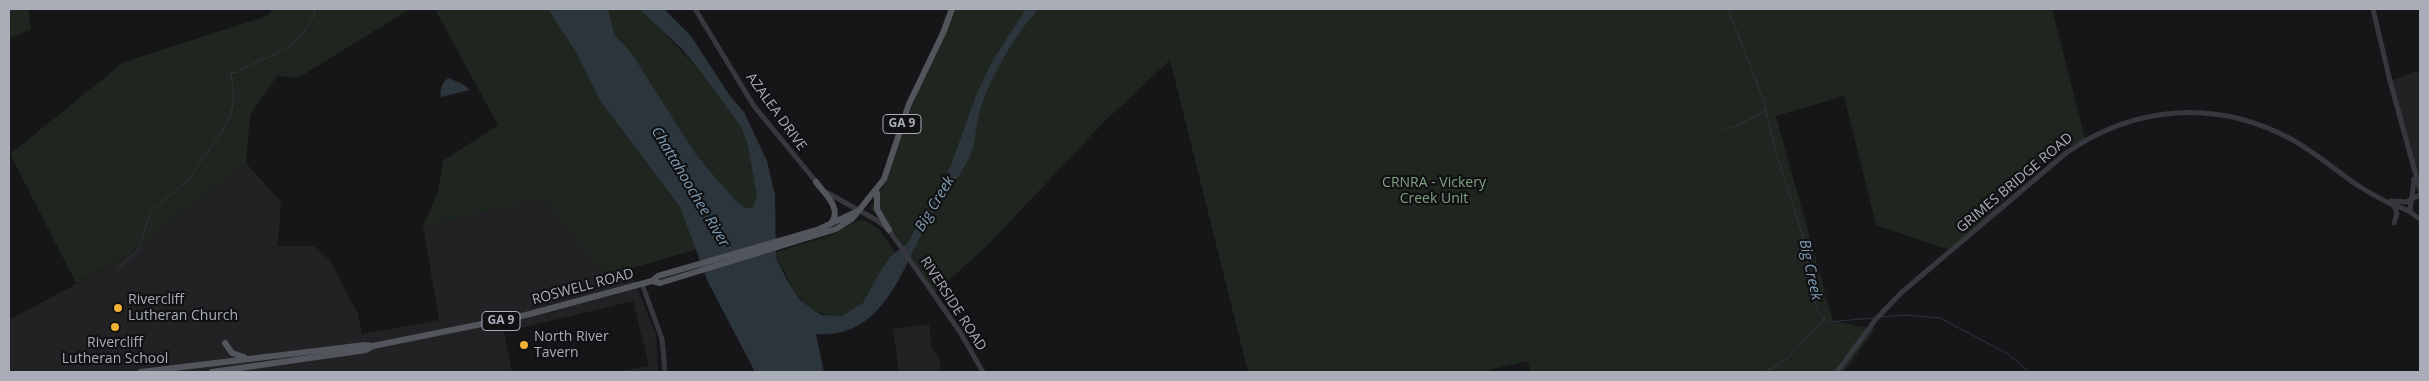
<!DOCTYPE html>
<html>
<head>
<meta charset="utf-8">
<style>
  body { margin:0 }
  #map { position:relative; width:2429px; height:381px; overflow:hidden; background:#161618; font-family:"Open Sans",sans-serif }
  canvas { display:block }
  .frame { position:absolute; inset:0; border:10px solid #a8adb8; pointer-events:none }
</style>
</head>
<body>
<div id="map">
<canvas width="2429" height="381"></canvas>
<div class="frame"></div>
</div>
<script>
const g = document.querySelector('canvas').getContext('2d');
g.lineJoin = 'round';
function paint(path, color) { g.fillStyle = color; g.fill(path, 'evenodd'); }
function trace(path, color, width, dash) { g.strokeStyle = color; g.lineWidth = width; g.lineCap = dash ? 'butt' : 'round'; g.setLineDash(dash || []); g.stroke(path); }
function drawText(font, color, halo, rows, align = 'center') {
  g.font = font + ' "Open Sans",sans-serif'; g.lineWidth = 4.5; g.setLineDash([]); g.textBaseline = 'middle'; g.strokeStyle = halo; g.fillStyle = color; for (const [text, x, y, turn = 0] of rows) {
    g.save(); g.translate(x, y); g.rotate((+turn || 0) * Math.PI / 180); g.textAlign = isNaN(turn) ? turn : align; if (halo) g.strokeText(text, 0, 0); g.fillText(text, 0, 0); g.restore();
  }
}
paint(new Path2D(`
  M2420,70V190L2390,81Z
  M246,163L281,202L278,246H313L330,260L358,314L362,334L439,320L423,226L547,197L605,276L630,269L656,335L658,372H616L649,366L633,301L504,332L512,372H9V320L119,261Z
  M929,324L932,348L940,359V372H899L893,329Z`), '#222225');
paint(new Path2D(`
  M9,9H28L31,30L9,38Z
  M274,9H410L298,78L277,76L250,115L246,163L119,261L76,283L10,154L124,62L267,16Z
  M435,9H548L577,54L601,102L680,207L697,249L606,276L549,206L547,198L423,226L438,192L443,161L498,125Z
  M608,9H639L647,15L701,72L741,127L747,142L757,196L752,208L744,207L737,202L697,156L634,57L624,44L615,36Z
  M948,9H2052L2086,142L2057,149L1952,251L1876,225L1844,96L1776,116L1833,321L1875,329L1844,372H1531L1527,361L1481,372H1248L1170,60L1104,122L984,249L935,292L895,233L870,208L883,186Z
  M864,220L880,230L895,253C880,265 874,287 864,302C859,309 845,316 837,316C797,313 795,286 776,258V252L832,235L857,221Z`), '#1e261f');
paint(new Path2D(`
  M548,9H608L615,36L624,44L634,57L697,156L737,202L744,207L752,208L757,196L747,142L741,127L701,72L682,49L639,9H664L691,36L730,96L744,112L767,161L775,195L776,258L786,278L800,300L815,311L822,315L842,316L863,303L882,268L892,255L907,244L951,165L977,93L993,60L1026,9H1039C1018,29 988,82 980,110C976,123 976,138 972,151C964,173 943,195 931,215C904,263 886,340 816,334L824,372H755L708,282L680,207L601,102L577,54Z
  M449,78C457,82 464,84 470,90L441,97C439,91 443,80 449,78Z`), '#2c353c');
trace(new Path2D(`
  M1728,9L1765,104L1775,150L1805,242L1812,291L1818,311L1827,322L1874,318
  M1722,130L1737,126L1766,110
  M118,269L139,249L150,212L187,181L221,133L231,114L234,99L231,72L236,73C243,67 249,66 257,62C286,50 305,40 316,9
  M1881,317L1905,315L1940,318L2008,354L2029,372
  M1765,372L1787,359L1824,319`), '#2c353c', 1);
trace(new Path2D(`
  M695,9L754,106L818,184
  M2373,9L2390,81L2420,190
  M826,192L878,221L889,230L960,332L983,372
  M2412,198L2414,179
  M2411,200L2410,212L2420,219
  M2391,201L2406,202L2420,195
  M2394,205L2397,214L2394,223
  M642,284L662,339L665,372
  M1837,372L1876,319L1902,292L2066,153C2135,105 2216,99 2291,139C2315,152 2335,170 2357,185C2368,192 2381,199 2393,205C2399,207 2405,208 2410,212`), '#37383d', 5);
trace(new Path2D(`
  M816,182C824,193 843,209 831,223
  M877,193V209L889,230
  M652,281L658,276L817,230L858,211
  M225,343L232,353L244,357
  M141,372L365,345L373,346
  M212,372L366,350L373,346L526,315L652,281L660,283L836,229L852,219L884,179L909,104L944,31L952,9`), '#53555c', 6);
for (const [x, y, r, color] of [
  [118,308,5,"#f2b134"],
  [115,327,5,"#f2b134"],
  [524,345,5,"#f2b134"]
]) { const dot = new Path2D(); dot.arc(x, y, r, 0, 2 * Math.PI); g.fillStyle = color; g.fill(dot); trace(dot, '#111113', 2); }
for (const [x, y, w] of [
  [902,124,38],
  [501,321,38]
]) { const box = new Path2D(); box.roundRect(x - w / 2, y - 9.5, w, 19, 4); g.fillStyle = '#111113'; g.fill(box); trace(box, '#a8adb8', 1); }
drawText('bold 12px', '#a8adb8', null, [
  ["GA 9",902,124],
  ["GA 9",501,321]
]);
drawText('14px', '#a8adb8', '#111113', [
  ["AZALEA DRIVE",776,112,54],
  ["GRIMES BRIDGE ROAD",2015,183,-40],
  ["ROSWELL ROAD",583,287,-15],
  ["RIVERSIDE ROAD",953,304,57]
]);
drawText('14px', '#7fa381', '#111113', [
  ["CRNRA - Vickery",1434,183],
  ["Creek Unit",1434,199]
]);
drawText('14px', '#a8adb8', '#111113', [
  ["Rivercliff",128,300],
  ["Lutheran Church",128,316],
  ["North River",534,337],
  ["Tavern",534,353],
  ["Rivercliff",115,343,"center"],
  ["Lutheran School",115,359,"center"]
], 'left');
drawText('italic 15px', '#7f9bb3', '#111113', [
  ["Chattahoochee River",690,187,59],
  ["Big Creek",935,204,-59],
  ["Big Creek",1810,270,78]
]);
</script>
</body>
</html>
